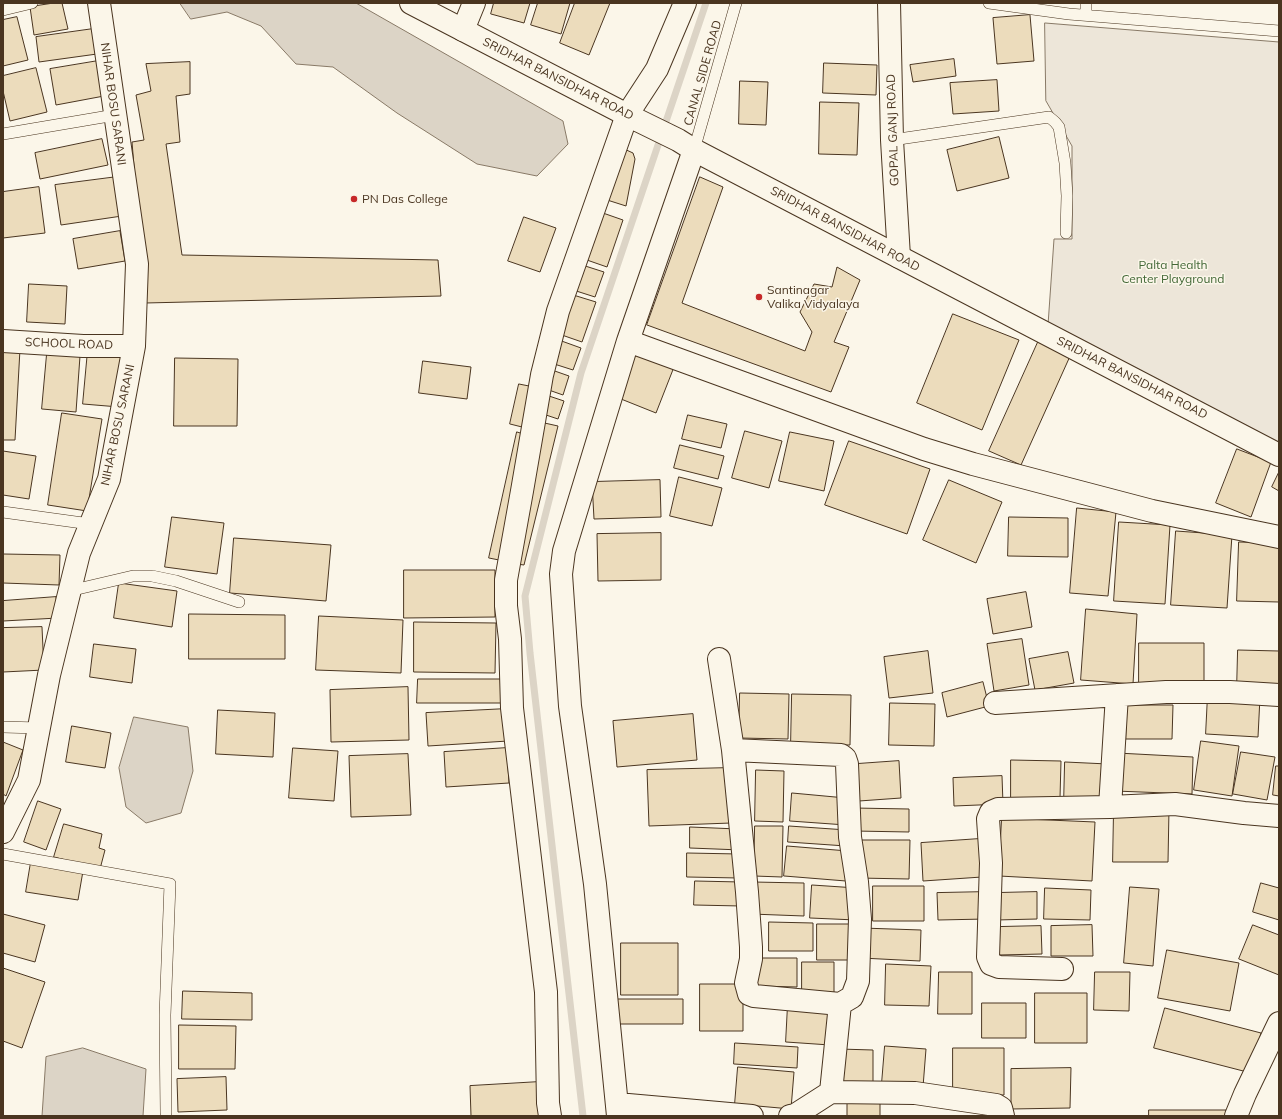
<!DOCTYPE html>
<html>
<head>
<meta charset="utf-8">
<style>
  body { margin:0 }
  #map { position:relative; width:1282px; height:1119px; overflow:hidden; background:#fbf6e9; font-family:Mulish,sans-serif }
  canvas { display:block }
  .frame { position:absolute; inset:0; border:4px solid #4a3520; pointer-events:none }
</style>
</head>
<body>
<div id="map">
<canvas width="1282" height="1119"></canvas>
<div class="frame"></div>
</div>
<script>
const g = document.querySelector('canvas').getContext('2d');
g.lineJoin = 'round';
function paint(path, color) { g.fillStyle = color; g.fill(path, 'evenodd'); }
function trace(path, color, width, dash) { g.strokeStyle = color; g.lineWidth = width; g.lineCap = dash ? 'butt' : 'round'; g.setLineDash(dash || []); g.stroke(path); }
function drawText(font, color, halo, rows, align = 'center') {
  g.font = font + ' Mulish,sans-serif'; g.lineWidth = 3; g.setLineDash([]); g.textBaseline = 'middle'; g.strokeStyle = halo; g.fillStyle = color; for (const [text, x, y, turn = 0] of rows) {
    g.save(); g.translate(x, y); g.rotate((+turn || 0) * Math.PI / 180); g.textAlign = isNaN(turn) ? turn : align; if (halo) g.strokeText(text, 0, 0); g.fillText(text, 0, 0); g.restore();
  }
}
const green = new Path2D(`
  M1045,23L1279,42V449L1048,325L1054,239H1072V146L1046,101Z`);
paint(green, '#ede6d9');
trace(green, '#887966', 1);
const water = new Path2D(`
  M180,3H356L563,121L568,144L537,176L477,164L397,113L333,67L296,64L261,26L227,12L191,19Z
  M134,717L188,727L193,771L181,813L146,823L126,807L119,768Z
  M83,1048L146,1069L143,1116H42L46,1057Z`);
paint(water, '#dcd4c6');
trace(water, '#887966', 1);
trace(new Path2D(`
  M583,1116L530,653L525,596L581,373L706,3`), '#dcd4c6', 7);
const building = new Path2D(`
  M54,3H62L68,29L34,35L30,7Z
  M494,3H530L524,23L491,14Z
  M538,3H570L561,34L531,25Z
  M575,3H610L589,55L560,43Z
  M1030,15L1034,61L997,64L993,18Z
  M17,17L28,60L3,66V20Z
  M93,29L97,54L39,62L36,37Z
  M954,59L956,76L913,82L910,65Z
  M98,61L104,96L56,105L50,69Z
  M190,62V94L176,96L180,142L166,144L182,255L438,260L441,296L145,303L132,142L144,140L136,95L151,91L146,64Z
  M824,63L877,65L876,95L823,93Z
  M36,68L47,112L10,121L3,91V76Z
  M997,80L999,111L953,114L950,83Z
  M740,81L768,82L766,125L739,124Z
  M820,102L859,103L857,155L819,154Z
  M999,137L1009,178L957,191L947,150Z
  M102,139L108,165L40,179L35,153Z
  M622,148L633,153L635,159L626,206L604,199Z
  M117,177L122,216L61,225L55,185Z
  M700,177L723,187L682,303L805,351L812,332L800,312L814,284L832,287L837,267L860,280L834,342L849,347L831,392L647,325Z
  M39,187L45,233L3,238V192Z
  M600,212L623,220L607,267L584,259Z
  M524,217L556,228L540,272L508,261Z
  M120,231L125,261L78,269L73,239Z
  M579,264L604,272L595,297L570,289Z
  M29,284L67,286L65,324L27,322Z
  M570,294L596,302L582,342L556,333Z
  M953,314L1019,340L982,430L917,403Z
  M556,339L581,348L573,370L548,362Z
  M1039,340L1071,354L1021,465L989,451Z
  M3,348L20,349L15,440H3Z
  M88,350L124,353L119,407L83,404Z
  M635,351L674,367L656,413L616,397Z
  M47,354L80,356L76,412L42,409Z
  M175,358L238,359L237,426H174Z
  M423,361L471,367L467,399L419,393Z
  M549,369L569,376L563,395L543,388Z
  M519,384L539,388L530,429L510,424Z
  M543,394L564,401L558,419L537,412Z
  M62,413L102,419L87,511L48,505Z
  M688,415L727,424L721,448L682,439Z
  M540,422L558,426L524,565L510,563Z
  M745,431L782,441L769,488L732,478Z
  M517,432L530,436L504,561L489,558Z
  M790,432L834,441L824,491L779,481Z
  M849,441L930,469L907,534L825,505Z
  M680,445L724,456L718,479L674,468Z
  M1237,449L1271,462L1251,517L1216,503Z
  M3,451L36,456L29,499L3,495Z
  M1279,472V491L1272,487Z
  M679,477L722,488L712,526L670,516Z
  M660,480L661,517L594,519L592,482Z
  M949,480L1002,502L976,563L923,540Z
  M1077,508L1116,512L1108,596L1070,593Z
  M172,517L224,523L217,574L165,567Z
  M1009,517L1068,518V557L1008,556Z
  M1119,522L1170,525L1165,604L1114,601Z
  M1176,531L1232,535L1227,608L1171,605Z
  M661,533V580L598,581L597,534Z
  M234,538L331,545L326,601L230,593Z
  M1239,542L1279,543V602L1237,601Z
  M3,554L60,555L59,585L3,583Z
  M404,570H495V617L404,618Z
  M119,583L177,591L172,627L114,618Z
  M1026,592L1032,627L993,634L987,599Z
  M56,597L58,618L3,621V601Z
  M1086,609L1137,614L1133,684L1081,680Z
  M189,614L285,615V659H189Z
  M319,616L403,620L401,673L316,670Z
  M414,622L496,623L495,673L414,672Z
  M42,627L44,670L3,672V628Z
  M1022,639L1029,685L994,691L987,644Z
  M1139,643H1204V685H1139Z
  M94,644L136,649L132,683L90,677Z
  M1238,650L1279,651V690L1237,689Z
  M928,651L933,693L889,698L884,657Z
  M1068,652L1074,683L1035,690L1029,659Z
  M418,679H503V703H417Z
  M983,682L989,706L947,717L942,693Z
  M408,687L409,740L331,742L330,690Z
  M740,693L789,694L788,739L739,738Z
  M792,694L851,695L850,745L791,744Z
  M1208,694L1260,697L1258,737L1206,734Z
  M890,703L935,704L934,746L889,745Z
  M1127,705H1173L1172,739H1126Z
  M506,709L508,741L428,746L426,713Z
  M218,710L275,713L273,757L216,754Z
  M693,714L697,760L617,767L613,721Z
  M72,726L111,733L105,768L66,762Z
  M1201,741L1239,746L1232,796L1194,790Z
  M3,742L23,750L6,796L3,794Z
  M293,748L338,751L334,801L289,798Z
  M507,748L509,783L446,787L444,752Z
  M1241,752L1275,757L1267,800L1233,794Z
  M1117,753L1193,757L1192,794L1115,791Z
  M408,754L411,815L351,817L349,756Z
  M1011,760L1061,761L1060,798H1011Z
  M899,761L901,798L859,801L857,764Z
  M1065,762L1108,764L1107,805L1064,804Z
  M1276,766H1279V796L1273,795Z
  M729,768L731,823L649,826L647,770Z
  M756,770L784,771L783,822L755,821Z
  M1002,776L1003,804L954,806L953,778Z
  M792,793L846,798V825L790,821Z
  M38,801L61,809L46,850L24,842Z
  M854,808L909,809V832L854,831Z
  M1114,808L1169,809L1168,862H1113Z
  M1002,818L1095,822L1092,881L999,876Z
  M64,824L102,834L99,848L105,850L100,869L54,857Z
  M755,826H783L782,877L754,876Z
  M789,826L847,830L846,846L788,842Z
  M690,827L738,829L741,850L690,848Z
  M979,839L982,877L923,881L921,843Z
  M859,840H910L909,879L858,878Z
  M787,846L848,851L846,881L784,876Z
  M687,853L739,854V878L687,877Z
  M31,862L83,871L78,900L26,892Z
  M695,881L741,882V906L694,905Z
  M753,882L804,883V916L751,914Z
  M1261,883L1279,888V920L1253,912Z
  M812,885L857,888L856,920L810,918Z
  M873,886H924V921H873Z
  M1130,887L1159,889L1153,966L1124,963Z
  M1045,888L1091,890L1090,920L1044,919Z
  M986,892V919L938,920L937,893Z
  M1037,892V919L996,920V893Z
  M3,914L45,925L35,962L3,953Z
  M769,922L813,923V951H769Z
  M817,924H857V960H817Z
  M1092,925L1093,956H1051V926Z
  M1253,925L1279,935V975L1239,959Z
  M1041,926L1042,954L999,955L998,927Z
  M862,928L921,930L920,961L861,958Z
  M621,943H678V995H621Z
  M1167,950L1239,963L1230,1011L1158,998Z
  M757,958H797V987L757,986Z
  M802,962H834V994H802Z
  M886,964L931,966L929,1006L885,1005Z
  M3,968L45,982L22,1048L3,1041Z
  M939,972H972V1014H938Z
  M1095,972H1130L1129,1011L1094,1010Z
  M700,984H743V1031H700Z
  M183,991L252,993V1020L182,1019Z
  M1035,993H1087V1043H1035Z
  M616,999H683V1024H616Z
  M982,1003H1026V1038H982Z
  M788,1004L833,1007L830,1045L786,1042Z
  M1165,1008L1261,1033L1251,1073L1154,1048Z
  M179,1025L236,1026L235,1069H179Z
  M735,1043L798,1047L797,1068L734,1064Z
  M885,1046L926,1049L923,1087L882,1083Z
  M953,1048H1004V1095H953Z
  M839,1049L873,1050V1083H838Z
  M738,1067L794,1072L791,1109L735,1104Z
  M1071,1068L1070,1108L1011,1109V1069Z
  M226,1077L227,1110L178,1112L177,1079Z
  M539,1082L540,1116H471L470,1086Z
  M880,1096V1116H847V1097Z
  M1149,1110H1226V1116H1149Z`);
paint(building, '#ecdcbc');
trace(building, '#4a3520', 1);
const lane = new Path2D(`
  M989,3L1069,14L1279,31
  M3,10L32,3
  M1086,15V3
  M3,134L115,115
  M892,140L1049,117L1055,122L1059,127L1065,163L1067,196L1066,233
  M694,150L736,3
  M3,512L90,524
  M69,591L133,576H152L176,581L239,602
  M3,727L39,728
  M3,854L170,884L165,1015L166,1113`);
const street = new Path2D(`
  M889,3L892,140L899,257
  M463,30L474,3
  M3,341L83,346H134
  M628,341L924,449L973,464L1152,511L1279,537
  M719,659L733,750L747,892L751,947V959L746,983L749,994L754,996L840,1004
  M995,703L1166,692H1230L1279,695
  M733,750L841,755L845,758L847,764L850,837L857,882L860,919L858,981L852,997L840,1004L831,1092L915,1093L996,1105L1001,1108L1003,1116
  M1110,807L1117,695
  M3,832L29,780L49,675L79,553L109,479L134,346L137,264L99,3
  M1062,969L999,967L991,964L988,957L991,863L988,819L991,812L998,809L1110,807L1175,804L1244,813L1279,816
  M617,1104L752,1116
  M550,1116L548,1103L546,992L512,708L510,639L506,606V580L522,491L542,375L558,311L627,115L657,69L685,3
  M618,1116L595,884L570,706L561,574L564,551L628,341L694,150
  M790,1116L795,1115L831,1092
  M1236,1116L1245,1094L1279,1023`);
const secondary = new Path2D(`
  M411,3L627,115L678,140L694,150L1279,455`);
trace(lane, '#4a3520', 12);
trace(street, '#4a3520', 24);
trace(secondary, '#4a3520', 24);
trace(lane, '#fbf6e9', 11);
trace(street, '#fbf6e9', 22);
trace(secondary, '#fbf6e9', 22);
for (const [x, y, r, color] of [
  [354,199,4,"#c62828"],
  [759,297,4,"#c62828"]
]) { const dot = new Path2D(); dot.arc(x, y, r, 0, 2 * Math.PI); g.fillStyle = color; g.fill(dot); trace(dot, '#fbf6e9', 1.5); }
drawText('12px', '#4a3520', '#fbf6e9', [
  ["CANAL SIDE ROAD",703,73,-74],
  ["SRIDHAR BANSIDHAR ROAD",558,79,27],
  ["NIHAR BOSU SARANI",113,104,82],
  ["GOPAL GANJ ROAD",893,130,-92],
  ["SRIDHAR BANSIDHAR ROAD",845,229,28],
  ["SCHOOL ROAD",69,344,2],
  ["SRIDHAR BANSIDHAR ROAD",1132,378,27],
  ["NIHAR BOSU SARANI",118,425,-78]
]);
drawText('12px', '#4a3520', '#fbf6e9', [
  ["PN Das College",362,199],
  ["Santinagar",767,290],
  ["Valika Vidyalaya",767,304]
], 'left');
drawText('12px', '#436837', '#fbf6e9', [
  ["Palta Health",1173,265],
  ["Center Playground",1173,279]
]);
</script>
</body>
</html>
